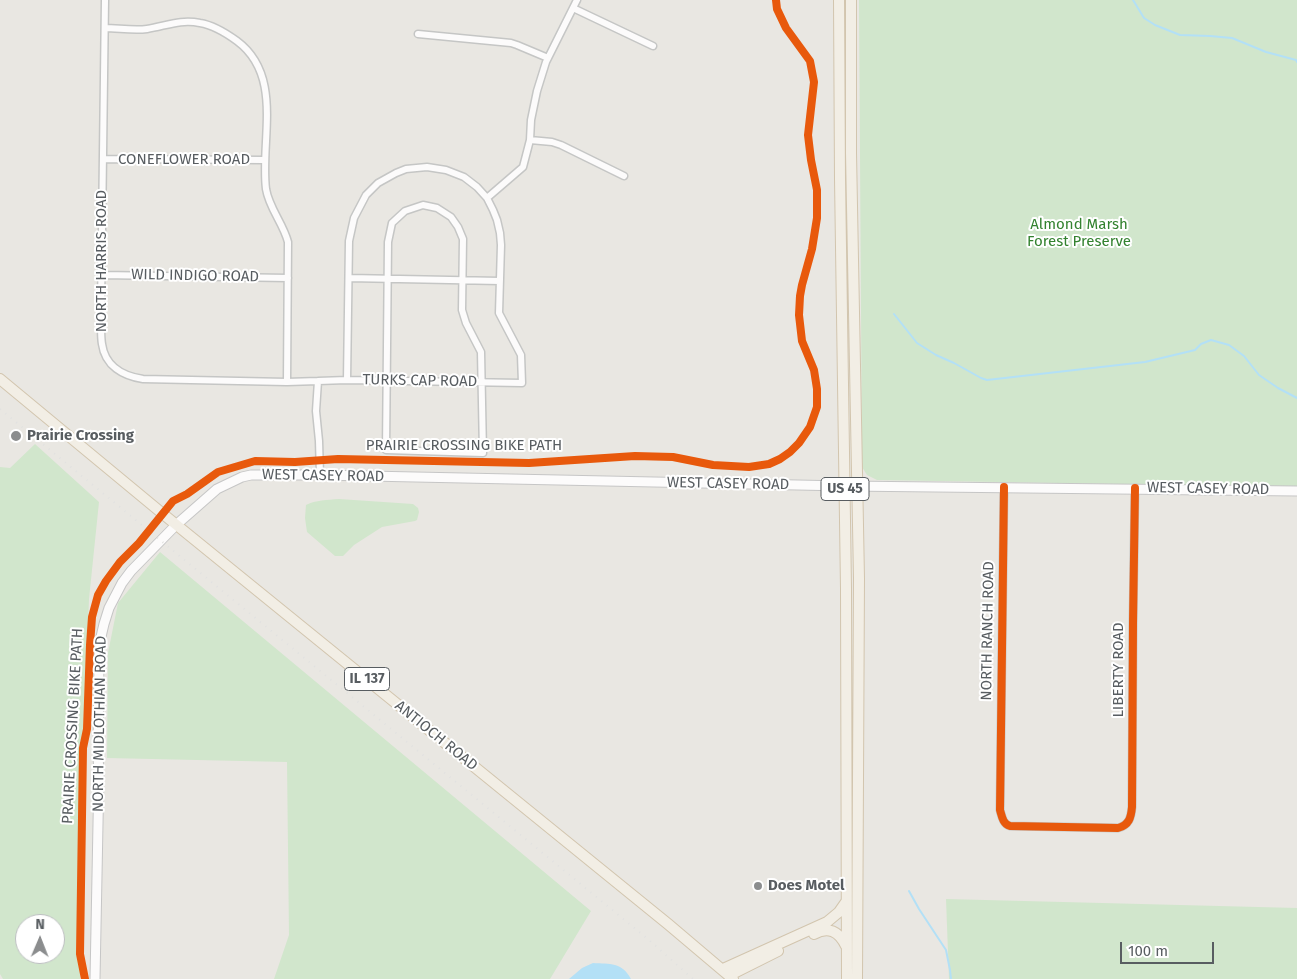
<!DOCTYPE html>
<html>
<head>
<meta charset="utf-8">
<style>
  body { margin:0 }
  #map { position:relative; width:1297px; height:979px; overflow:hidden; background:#e9e7e2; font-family:"Fira Sans",sans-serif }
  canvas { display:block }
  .north { position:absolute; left:15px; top:914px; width:50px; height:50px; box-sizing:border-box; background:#fff; border:1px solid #bcbec0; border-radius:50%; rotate:1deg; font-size:14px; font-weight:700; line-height:20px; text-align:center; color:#585d61 }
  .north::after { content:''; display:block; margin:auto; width:18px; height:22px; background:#8b8d8e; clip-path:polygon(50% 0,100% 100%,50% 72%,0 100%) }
  .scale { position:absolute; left:1120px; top:942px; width:94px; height:22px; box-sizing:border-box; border:2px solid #585d61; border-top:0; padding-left:6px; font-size:15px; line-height:18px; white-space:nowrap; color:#585d61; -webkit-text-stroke:4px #fff; paint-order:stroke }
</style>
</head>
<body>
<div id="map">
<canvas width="1297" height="979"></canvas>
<div class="north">N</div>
<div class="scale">100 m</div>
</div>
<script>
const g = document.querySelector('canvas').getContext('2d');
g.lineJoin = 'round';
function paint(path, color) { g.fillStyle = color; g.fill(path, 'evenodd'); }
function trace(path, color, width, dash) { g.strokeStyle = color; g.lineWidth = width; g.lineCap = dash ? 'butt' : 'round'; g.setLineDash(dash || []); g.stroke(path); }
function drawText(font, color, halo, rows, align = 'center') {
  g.font = font + ' "Fira Sans",sans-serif'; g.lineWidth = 4; g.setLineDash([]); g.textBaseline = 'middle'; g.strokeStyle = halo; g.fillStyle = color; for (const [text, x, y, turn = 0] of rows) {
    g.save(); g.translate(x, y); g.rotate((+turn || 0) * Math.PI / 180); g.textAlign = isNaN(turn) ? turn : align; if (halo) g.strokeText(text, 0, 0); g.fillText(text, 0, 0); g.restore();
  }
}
paint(new Path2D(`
  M859,0H1297V487L877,480L867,475L862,467Z
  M35,444L99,502L89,599L83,760L80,979H3L0,974V467L10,468ZM25,924H55V954H25Z
  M339,499L413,504L418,508L419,512L417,520L415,521L382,527L354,545L343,556H335L307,532L305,518L306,505C316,500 327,500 339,499Z
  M160,552L591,911L550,979H274L289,935L287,762L107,758L108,653L118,603Z
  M946,899L1297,908V979H949Z`), '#d1e6cc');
paint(new Path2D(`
  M593,963C610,964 622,962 631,979H569L582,968Z`), '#b3e0f6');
trace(new Path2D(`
  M1133,0L1144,18L1155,25L1180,35L1210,36L1232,38L1266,52L1296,60L1297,62
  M894,314L917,343L936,355L954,363L981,378L987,380L1145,362L1195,350L1201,344L1211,340L1229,345L1244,356L1259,375L1278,388L1297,398
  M909,891L919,909L946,950L950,970L951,979`), '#b3e0f6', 2);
const minor = new Path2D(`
  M105,0L101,308C102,320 100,332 102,344C105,366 123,376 143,379L287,382L318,381L316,411L319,441L320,475
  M573,8L653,46
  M105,28C118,28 133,31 147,29C166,26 180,19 200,23C213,25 226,33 237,41C284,76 260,140 266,189C269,208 283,223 288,242L287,382
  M418,34L511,43L517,45L548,58
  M530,140L552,142L561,145L624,176
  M103,159L265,160
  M487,198L523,167L530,140L531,120L537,91L546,62L577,0
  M423,205L437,208L451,217L458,227L463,239L462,310L466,323L481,352L483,453L386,450L388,242L392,223L405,211Z
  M102,275L288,278
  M349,278L500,281
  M318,381L347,380L522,383L521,355L499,313L501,245L500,233L497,220L493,210L487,198L477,187L464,177L446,170L427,167L406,169L396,173L378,183L366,195L354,218L349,241L347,380
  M1004,487L1000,810C1002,817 1003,824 1010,826L1118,828C1129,825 1131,818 1132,807L1133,623L1135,488`);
const secondary = new Path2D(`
  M95,979L99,772L98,757L99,655L100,641L104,624L109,608L122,583L131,571L176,525L217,489L242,477L251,475H320L845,486L1297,491`);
const primary = new Path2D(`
  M839,0L840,179L846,589L847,979
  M851,0V153L859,578L857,979
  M0,379L163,514L668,924L733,979
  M814,934C828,926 839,931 846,946
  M723,969L827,922L839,912L846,902
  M730,975L778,951`);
trace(minor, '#c5c6c5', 9);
trace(secondary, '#c6c6c6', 11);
trace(primary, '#d2c5ae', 12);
trace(minor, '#fcfbfb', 6);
trace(secondary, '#fcfbfb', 9);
trace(primary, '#f2eee5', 10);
trace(new Path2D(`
  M0,409L649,940L693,979`), '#e1e1e0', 2, [1, 6]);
trace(new Path2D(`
  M1004,487L1000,810C1002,817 1003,824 1010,826L1118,828C1129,825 1131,818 1132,807L1133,623L1135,488
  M85,979L80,954L83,748L87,729L90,645L92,617L98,595L106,581L120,562L139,543L173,501L187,494L218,472L255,461L295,462L338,459L529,463L635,456L673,457L713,465L749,467L769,464L780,459L790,452L799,443L810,427L817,407V389L814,370L802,341L799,315L800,296L802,285L812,249L817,218V190L811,160L808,135L814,82L810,61L786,28L777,9L776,0`), '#e8590c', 8);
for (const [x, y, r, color] of [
  [16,436,6,"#8b8d8e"],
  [758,886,5,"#8b8d8e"]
]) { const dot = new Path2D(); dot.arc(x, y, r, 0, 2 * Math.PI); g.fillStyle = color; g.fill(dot); trace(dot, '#fff', 2); }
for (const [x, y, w] of [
  [845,489,48],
  [367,679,45]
]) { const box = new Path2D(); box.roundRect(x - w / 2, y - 11.5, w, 23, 4); g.fillStyle = '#fff'; g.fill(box); trace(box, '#585d61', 1); }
drawText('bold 14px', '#585d61', null, [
  ["US 45",845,489],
  ["IL 137",367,679]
]);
drawText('15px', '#585d61', '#fff', [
  ["CONEFLOWER ROAD",184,160],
  ["NORTH HARRIS ROAD",102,261,-90],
  ["WILD INDIGO ROAD",195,276,1],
  ["TURKS CAP ROAD",420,381,1],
  ["PRAIRIE CROSSING BIKE PATH",464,446],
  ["WEST CASEY ROAD",323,476,1],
  ["WEST CASEY ROAD",728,484,1],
  ["WEST CASEY ROAD",1208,489,1],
  ["NORTH RANCH ROAD",988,631,-89],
  ["LIBERTY ROAD",1119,670,-90],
  ["NORTH MIDLOTHIAN ROAD",100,724,-89],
  ["PRAIRIE CROSSING BIKE PATH",73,726,-87],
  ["ANTIOCH ROAD",436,736,39]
]);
drawText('15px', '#33822f', '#fff', [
  ["Almond Marsh",1079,225],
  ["Forest Preserve",1079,242]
]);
drawText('bold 15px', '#585d61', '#fff', [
  ["Prairie Crossing",27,436],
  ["Does Motel",768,886]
], 'left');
</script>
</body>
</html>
